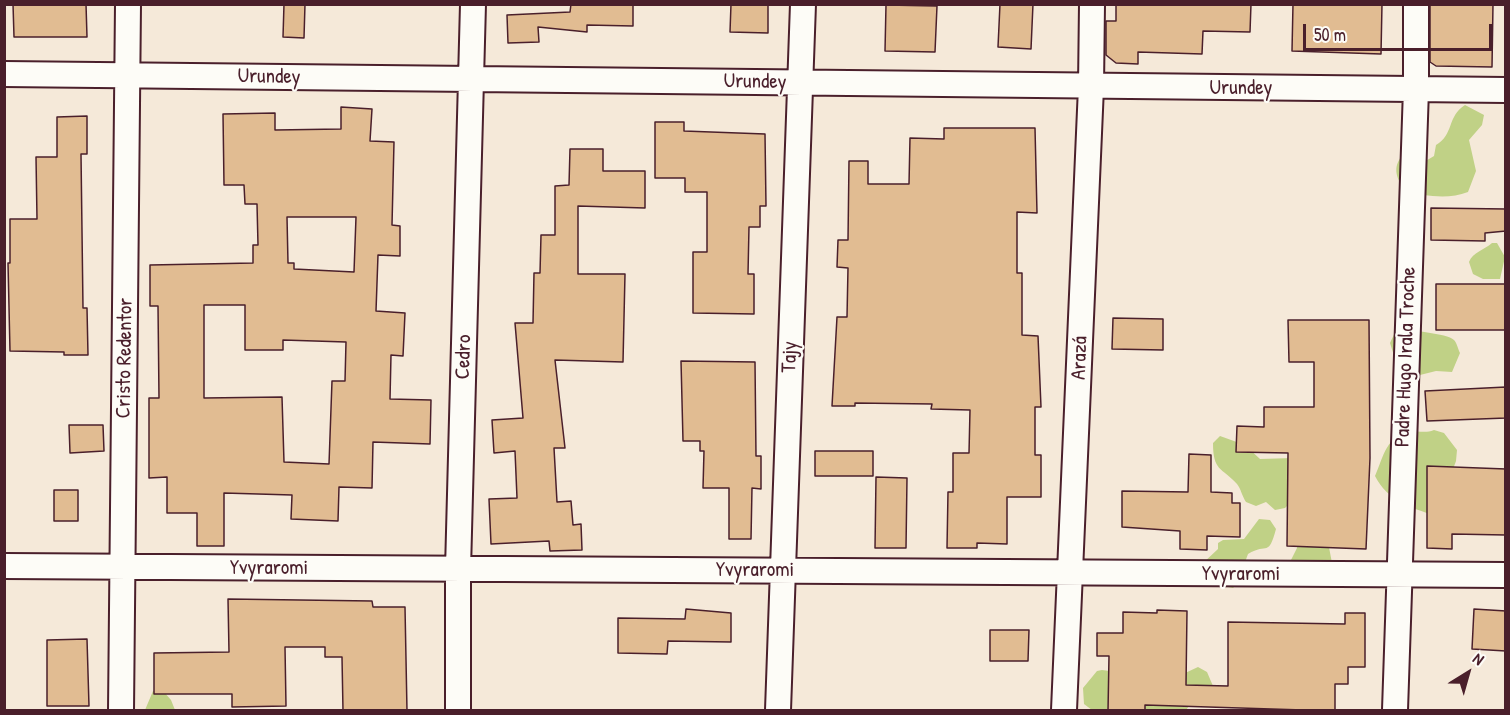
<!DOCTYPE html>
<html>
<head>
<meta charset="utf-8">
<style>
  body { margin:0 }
  #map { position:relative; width:1510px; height:715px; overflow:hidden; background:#f5e9d9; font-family:"Patrick Hand",sans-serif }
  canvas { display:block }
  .frame { position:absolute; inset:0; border:6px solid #4a1f2b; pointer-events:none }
  .north { position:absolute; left:1438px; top:643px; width:60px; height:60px; -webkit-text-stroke:4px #fdfcf7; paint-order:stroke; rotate:37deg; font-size:16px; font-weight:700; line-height:24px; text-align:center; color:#4a1f2b }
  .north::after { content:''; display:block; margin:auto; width:21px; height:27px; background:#4a1f2b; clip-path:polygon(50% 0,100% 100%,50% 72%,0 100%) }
  .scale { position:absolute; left:1303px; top:24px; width:189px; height:27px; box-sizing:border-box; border:3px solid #4a1f2b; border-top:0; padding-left:8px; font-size:18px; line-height:21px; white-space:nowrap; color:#4a1f2b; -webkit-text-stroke:4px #fdfcf7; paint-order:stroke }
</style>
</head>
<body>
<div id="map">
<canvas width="1510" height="715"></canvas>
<div class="frame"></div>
<div class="north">N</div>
<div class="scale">50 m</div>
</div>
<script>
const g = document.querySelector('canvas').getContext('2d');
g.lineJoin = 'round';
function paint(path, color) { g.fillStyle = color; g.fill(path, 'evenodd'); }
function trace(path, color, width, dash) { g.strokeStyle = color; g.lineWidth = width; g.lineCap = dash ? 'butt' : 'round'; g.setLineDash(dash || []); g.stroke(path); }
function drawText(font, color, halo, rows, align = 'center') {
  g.font = font + ' "Patrick Hand",sans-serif'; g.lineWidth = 4.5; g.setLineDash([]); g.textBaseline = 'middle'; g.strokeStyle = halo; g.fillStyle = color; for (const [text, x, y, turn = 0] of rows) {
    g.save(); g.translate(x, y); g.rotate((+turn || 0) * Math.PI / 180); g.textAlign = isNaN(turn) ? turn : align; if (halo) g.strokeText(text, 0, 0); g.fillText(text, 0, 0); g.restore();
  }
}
paint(new Path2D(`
  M1465,105L1484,115L1482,125L1469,140L1476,171L1468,192C1448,200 1425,196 1405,191C1395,176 1392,166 1405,152L1424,162L1434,156L1436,145C1454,135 1447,116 1465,105Z
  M1492,243H1497L1505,257L1500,279H1483L1473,274L1469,262C1473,252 1484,250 1492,243Z
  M1397,328C1409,331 1447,333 1454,340C1457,343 1458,349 1460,353L1452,372L1436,371L1420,375L1397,365L1390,343Z
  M1434,430L1444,433L1457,450L1456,461L1436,516C1409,507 1388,501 1375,476C1384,456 1386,435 1411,432C1420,430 1424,434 1434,430Z
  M1220,436L1245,445L1260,459L1293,458V500L1285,508L1275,510L1266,502L1256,506L1246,502C1242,496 1241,489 1237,484C1221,467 1213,471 1213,443Z
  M1259,519L1270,520L1276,529C1268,558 1268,542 1248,554L1237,584L1233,588L1218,585L1202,564L1218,549V543L1223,540L1244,539Z
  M1297,542H1328L1332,563L1287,568L1297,548Z
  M1198,667L1207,672L1213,686L1193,701L1186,710H1134L1183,674Z
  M1102,670L1117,672L1111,710H1092L1084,704L1083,688L1097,671Z
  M153,691L164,692L171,700L175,710H145Z`), '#c0d186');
const building = new Path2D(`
  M13,4H86L87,37H14Z
  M284,4H305L304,38L283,37Z
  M571,4H633V26L587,25V32L538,27L539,42L508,43L507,15L570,12Z
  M731,4H768V33L730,32Z
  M1000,4H1033L1031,49L998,47Z
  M1116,4H1251L1250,32L1203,31L1202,54L1138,52V64L1116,63L1106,55V21H1116Z
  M1293,4H1382L1381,54L1292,51Z
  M1430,4H1493L1492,67L1436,66L1430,62Z
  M886,5L937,6L935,52L885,51Z
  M341,107L372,109L370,141L394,142L392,225L400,226V256L378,255L376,311L405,313L403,356L391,355L390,399L431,400L430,444L373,442L372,488L339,487L338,521L291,519L292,495L224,493V546H197V513H167V477L149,478V398H159L158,306H150V265L253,263V245H258L257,204H245L244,185H224L223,114L275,113V130L341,129ZM287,217H356L354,272L294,269V263H288ZM204,305H245V350H283V340L346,342L345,381H332L329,464L284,462L282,397L204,398Z
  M87,116V154H81L83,308H87L88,355H64V352L10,351L8,263H10V219H37L36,157H57V117Z
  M655,122H684V131L765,134L766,206H760V227H749L748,274H754V314L693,313V252H707V192H685V178H655Z
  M944,128H1035L1037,213L1017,212V273H1022V335L1038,336L1041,407H1035V455H1041V497H1007V544L977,543V548H947L948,492H953V453H969L970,410L931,409L932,404L855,403V406H832L837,317H847L848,268L837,267L838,240H848L849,161H868V184H909L910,138L944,139Z
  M570,149H603V171H645V208L578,206V274H625L623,362L555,360L565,448H554L557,502L571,501L573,525L581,524L582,550L550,551L549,541L491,544L489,499L517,498L515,451L494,453L492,420L523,418L515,323H533L534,273H540L541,235H555V186L569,185Z
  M1431,208L1506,209V231L1485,233V241L1431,240Z
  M1436,284H1506V330H1436Z
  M1113,318L1163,319V350L1112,349Z
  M1288,320H1369L1370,458L1366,549L1287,546L1288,453L1236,452L1237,426L1264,427V407H1314V362H1289Z
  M681,361L755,362L756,456H761V489L752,488L751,539H729V488H703L704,451H700V441H683Z
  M1506,387V418L1427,421L1425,391Z
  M69,425H103L104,451L70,453Z
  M815,451H873V476H815Z
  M1189,454L1211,455V492L1232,493V503H1240V537L1207,536V550L1180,549V531L1122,527V491L1188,492Z
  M1427,466L1506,469V535L1452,534V549L1427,548Z
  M876,477L907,478L906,548H875Z
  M54,490H78V521H54Z
  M228,599L372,601L373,607H405L407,711H343L342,657H325V647H285L286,706L232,707V694H154V653L229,652Z
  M686,609L731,613V642L668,641L667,654L618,653V618L685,619Z
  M1474,609L1506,611V651L1472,649Z
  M1157,610L1187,611L1186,685L1228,686V622L1345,624V613H1365V667H1348V684H1335V711L1145,705V711H1108L1109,656H1097V633H1123V612L1157,613Z
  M990,630H1029L1028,661H990Z
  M87,639L89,706H47V640Z`);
paint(building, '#e1bc92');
trace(building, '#4a1f2b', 1.5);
const street = new Path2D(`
  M4,74L1506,90
  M4,566L1506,575
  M121,710L128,4
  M458,710V569L473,4
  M778,710L803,4
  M1064,710L1091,87L1092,4
  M1395,710L1416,89V4`);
trace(street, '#4a1f2b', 28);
trace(street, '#fdfcf7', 24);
drawText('21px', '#4a1f2b', '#fdfcf7', [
  ["Urundey",269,77,1],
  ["Urundey",755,82,1],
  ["Urundey",1241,88],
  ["Cedro",464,357,-88],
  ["Tajy",790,357,-88],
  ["Padre Hugo Irala Troche",1406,357,-88],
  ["Cristo Redentor",125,358,-89],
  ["Arazá",1080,358,-88],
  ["Yvyraromi",269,568],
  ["Yvyraromi",755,570],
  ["Yvyraromi",1241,574]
]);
</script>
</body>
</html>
